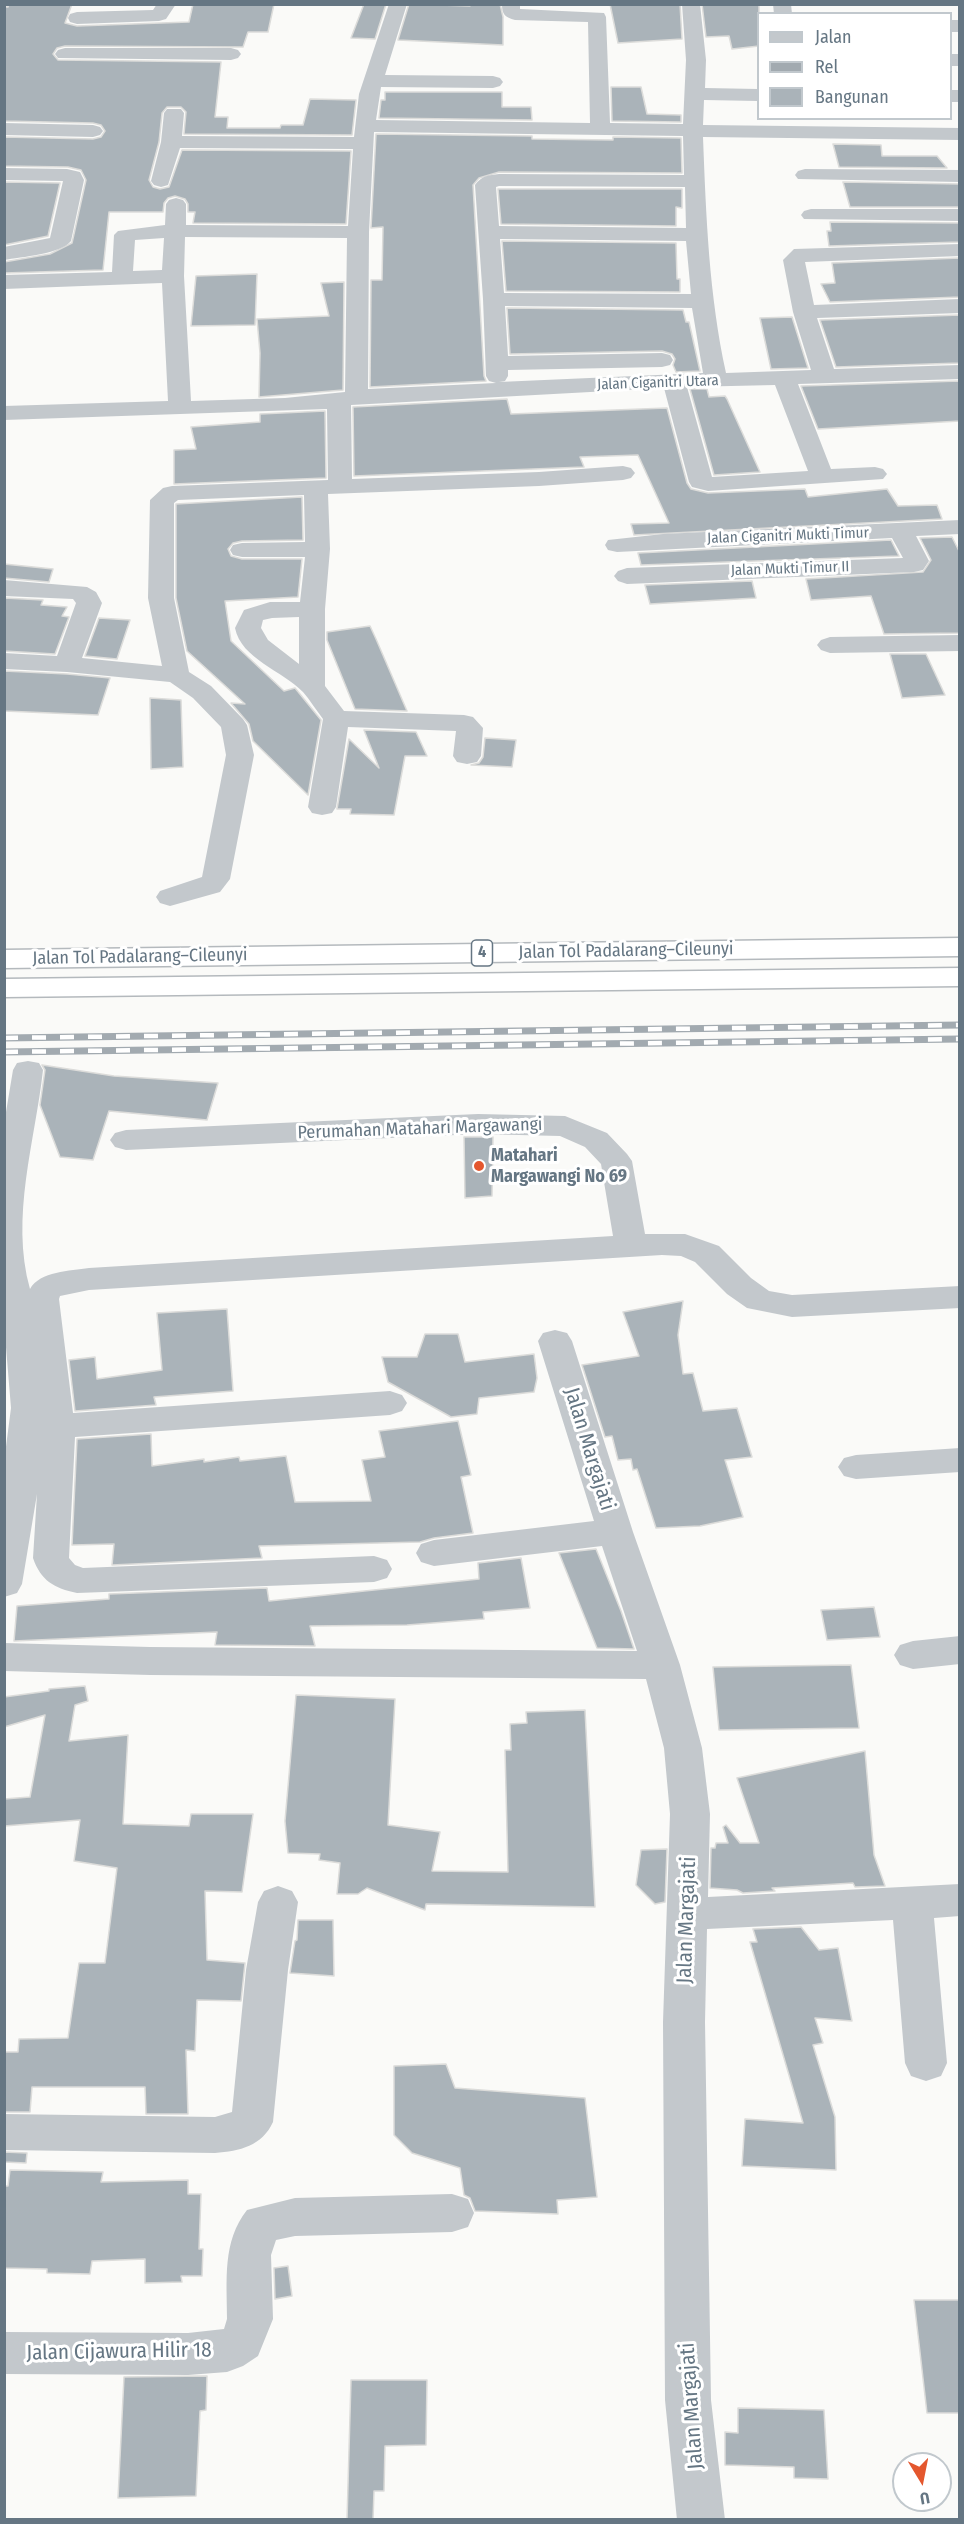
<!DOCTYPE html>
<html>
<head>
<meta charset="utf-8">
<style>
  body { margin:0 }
  #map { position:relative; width:964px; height:2524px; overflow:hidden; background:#fafaf8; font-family:"Fira Sans Condensed",sans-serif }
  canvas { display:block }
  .frame { position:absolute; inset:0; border:6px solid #657683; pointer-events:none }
  .legend { position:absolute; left:757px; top:12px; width:195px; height:108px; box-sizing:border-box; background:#fff; border:2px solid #c1c8cd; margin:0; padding:8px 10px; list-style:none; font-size:18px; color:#657683 }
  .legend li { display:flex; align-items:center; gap:12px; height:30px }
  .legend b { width:30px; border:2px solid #c1c8cd }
  .north { position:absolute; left:892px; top:2452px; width:60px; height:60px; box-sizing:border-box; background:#fff; border:2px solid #c1c8cd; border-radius:50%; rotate:170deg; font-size:16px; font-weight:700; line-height:24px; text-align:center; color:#657683 }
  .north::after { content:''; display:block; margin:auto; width:21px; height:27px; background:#e4572e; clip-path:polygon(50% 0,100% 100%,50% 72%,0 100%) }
</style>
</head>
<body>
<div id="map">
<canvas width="964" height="2524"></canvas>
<div class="frame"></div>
<ul class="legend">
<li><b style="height:8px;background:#c3c8cc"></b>Jalan</li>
<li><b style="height:8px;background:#a2aab0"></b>Rel</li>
<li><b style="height:16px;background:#aab3b9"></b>Bangunan</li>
</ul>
<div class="north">U</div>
</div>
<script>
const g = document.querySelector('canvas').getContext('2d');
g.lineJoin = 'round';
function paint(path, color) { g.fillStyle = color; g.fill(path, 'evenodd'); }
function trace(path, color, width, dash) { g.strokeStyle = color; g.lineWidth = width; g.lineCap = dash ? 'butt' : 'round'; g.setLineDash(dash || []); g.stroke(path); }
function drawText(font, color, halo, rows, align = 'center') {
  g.font = font + ' "Fira Sans Condensed",sans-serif'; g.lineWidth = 6; g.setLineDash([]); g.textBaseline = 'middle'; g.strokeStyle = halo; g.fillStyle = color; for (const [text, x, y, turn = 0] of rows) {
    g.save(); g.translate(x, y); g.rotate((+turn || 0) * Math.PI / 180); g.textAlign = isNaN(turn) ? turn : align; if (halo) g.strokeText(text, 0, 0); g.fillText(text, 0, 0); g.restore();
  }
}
const building = new Path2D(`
  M9,4H72L65,23L77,26L189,22L193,4H274L268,32H248L243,47L65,46L57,48L53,54L58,60L221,62L215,117H228L227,128H280L281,125H303L310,99L356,100L352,135L184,134L186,112L181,107H167L162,113L159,142L149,180L153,187L160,189L169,187L182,150L351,151L346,224L193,223L195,212H188V204L185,199L175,196L168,198L164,203L163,212H109L103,270L4,273V262L50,254L72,243L86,180L81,170L68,167L4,166V137L93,139L101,137L105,131L101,125L93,123L4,121V7H8Z
  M364,4H386L375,39L351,38Z
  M409,4L470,6L471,4H500L503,17V45L398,40Z
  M610,4H680L682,39L618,43Z
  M702,4H759V46L732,49L729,36L706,37Z
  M611,87H641L647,114L681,115V122L612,121Z
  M385,92H502V107H531L532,120L379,118L381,100H385Z
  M376,134L532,136V139L613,140V137L681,138L682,173L499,172L479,178L473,185L484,376L486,381L370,387L371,280H382L383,227L371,228Z
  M833,144L881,145L882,156H937L947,168L839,167Z
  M4,182L60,183L48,236L4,245Z
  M843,182L960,184V207H850Z
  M498,189H682V208L676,207V226L501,224Z
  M830,222L960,223V242L829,246L827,231H831Z
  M502,241L676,243L677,279H680V292L506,291Z
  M960,258V297L830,302L821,284L835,283L832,263Z
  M257,274L255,325L191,326L196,276Z
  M344,282L343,390L259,397L260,353L257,319L329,316L321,283Z
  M507,308L683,310L686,322H689L700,371L676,372L673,365L675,359L672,354L662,351L510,354Z
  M960,315V363L836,367L820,320Z
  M792,317L808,368L771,369L760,318Z
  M960,381V421L818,429L801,386Z
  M690,389H707L709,397L725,396L727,399L760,472L714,475Z
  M507,399L511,414L667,408L687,483L691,489L708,493L805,489L808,497L887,489L898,506L937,505L942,519L634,535L631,524L669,523L638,455L580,457L584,467L354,476L353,407Z
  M325,411L326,478L174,484V450L196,449L191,427L260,422V414Z
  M302,497L303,540L242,541L233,543L228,549L231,556L242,559H302L298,597L225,601L231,641L284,691L295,688L321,720L308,795L253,741L249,724L231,703L245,704L187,651L176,598V504Z
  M952,537L960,553V633L884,634L871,596L811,600L806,579L923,572L931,560L920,538Z
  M891,540L899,556L641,565L638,553Z
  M4,564L53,569L49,582L4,578Z
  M752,581L756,598L650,604L645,585Z
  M4,598L43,600L41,605L67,607L62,616L69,617L55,654L4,651Z
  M99,618L130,620L117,659L85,656Z
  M370,626L376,639L407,711L355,709L327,640V632Z
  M890,654H926L945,695L902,698Z
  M4,671L67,674L110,678L98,715L4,711Z
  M150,698L181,700L183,767L151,769Z
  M364,730L416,732L427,756H405L394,815L350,814L351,809H337L349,739L379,768Z
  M485,738L516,740L512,767L471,765L479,763L483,757Z
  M42,1065L114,1076L218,1083L207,1120L109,1111L93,1160L60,1157L40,1105L45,1070Z
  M464,1137H493L492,1196L465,1198Z
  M683,1301L678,1335L683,1374L693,1373L703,1411L737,1408L752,1457L725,1460L743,1517L700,1526L656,1528L637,1469L633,1470L631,1459L618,1460L612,1436L605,1437L582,1365L639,1356L623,1312Z
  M227,1309L233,1391L154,1397L156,1405L75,1411L69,1360L95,1357L97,1379L162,1370L157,1313Z
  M425,1334H458L465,1362L534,1354L537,1378L534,1392L479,1398L477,1414L451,1417L388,1382L382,1357H417Z
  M458,1421L471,1475L461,1477L473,1533L434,1538L420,1542L259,1546L262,1558L112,1565L114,1544L72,1545L77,1439L151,1434L152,1466L204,1459V1462L239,1457L240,1461L286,1456L295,1502L371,1501L362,1460L385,1457L379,1431Z
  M596,1549L621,1611L634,1649L597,1648L559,1553Z
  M521,1558L530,1608L483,1612L484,1619L407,1625L310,1626L315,1646L215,1645L217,1632L14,1641L17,1606L109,1599V1594L267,1588L269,1601L479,1579L478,1563Z
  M874,1607L880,1637L827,1640L821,1610Z
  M851,1665L859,1728L719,1730L713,1667Z
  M85,1686L88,1701L75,1705L69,1741L128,1735L123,1824L189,1826L191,1814H253L242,1892L205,1891L207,1960L245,1963L241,2001L197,2000L195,2051L186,2050L188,2114H146L145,2087H32L30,2112H4V2052H18L19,2039L68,2038L79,1963H105L117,1868L74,1861L80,1820L4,1826V1799L30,1797L45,1715L4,1727V1697L49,1691V1689Z
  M296,1695L395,1699L388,1825L440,1832L432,1871L508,1872L505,1750H511L510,1724L527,1723L526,1712L585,1710L595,1907L426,1904L425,1910L367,1888L358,1894H337L340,1863L319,1860L320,1854L288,1853L285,1821Z
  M865,1751L874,1855L885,1886L855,1887L853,1883L772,1888L775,1891L743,1893L737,1890L710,1888L711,1848H715L716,1843H728L723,1827L726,1825L740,1843H759L737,1778Z
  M667,1849L665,1902L655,1904L636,1885L641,1850Z
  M298,1920H333L334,1976L290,1973L295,1941L297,1940Z
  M801,1927L819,1950L838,1948L852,2021L815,2018L823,2043L813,2045L835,2117L836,2170L742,2166L745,2119L803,2123L750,1942H757L753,1929Z
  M446,2064L455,2088L585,2098L597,2197L557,2200L558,2214L475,2211L470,2198L464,2195L460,2168L412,2153L394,2135V2066Z
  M4,2152L27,2153L26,2163L4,2162Z
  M10,2170L103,2172L101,2182L188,2180V2194H201L199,2249H203L202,2276H181L182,2282L145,2283V2259L92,2261L90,2274L47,2273V2269L4,2268V2186H8Z
  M288,2266L292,2296L275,2299L274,2268Z
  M914,2300H960V2413H927Z
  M207,2376L206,2410L200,2411L196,2496L118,2498L124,2377Z
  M351,2380H427L426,2445L385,2446L384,2491H374L373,2520H347Z
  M738,2408L824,2410L828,2479L794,2478V2467L725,2465V2432L738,2433Z`);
paint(building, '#aab3b9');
trace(building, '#dcdcda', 1.5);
const highway = new Path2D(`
  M960,938V956L4,968V950Z
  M960,968V986L4,997V979Z`);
trace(highway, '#b4b9bd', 3);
paint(new Path2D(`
  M157,4H176L166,19L159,21L77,24L70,22L68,18L70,14L77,12L153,10Z
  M389,4H407L385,75L493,76L500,78L503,82L500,86L493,88L381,87L376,120L590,123L588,22L515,20C505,17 502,15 502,4H520V9L604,13L606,17L610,123L683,124L686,60L682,4H700L706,60L705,88L758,89V101L704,100L703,125L960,128V140L703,137C706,216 709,295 726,373L811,370L793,312L783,260L794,249L960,244V256L805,262L814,305L960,299V313L817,318L834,369L960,365V379L798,384L831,469L875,467L883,469L887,474L883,479L708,491L692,487L689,482L664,388L351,405L352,479L539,472L623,466L631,468L635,473L631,478L623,480L539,486L328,494L330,549L325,609V686L344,711L464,715L473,717L483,728L481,756L477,762L467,764L457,762L453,756L456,731L348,727L336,807L332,813L322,815L312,813L308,807L323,719C316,710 310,700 303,692C283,671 241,659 235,628L244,610L270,602H300L305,557H242L233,555L230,550L233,545L242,543L305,542L304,495L178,500L174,503V598L189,672L211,686L243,719L247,725L254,755L230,879L220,892L170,906L160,903L156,897L160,891L202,877L226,755L221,727L193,698L170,682L67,672L4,669V653L57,656L76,603L73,599L4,596V580L87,587L96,592L102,603L82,658L162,666L148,598L150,500L163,488L172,486L328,480L327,409L4,420V406L168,401L162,283L4,289V275L112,272L114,235L118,231L165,225L166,204L169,200L176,198L183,200L186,204V225L348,226L353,149L180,148L168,185L161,187L154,185L151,181L161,142L164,113L167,109H181L184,113L182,136L354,137L359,94ZM374,132L683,136L684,175L499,174C489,175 481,176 475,185L483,299L486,376L489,381L496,383L368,389L369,232ZM499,186L685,187L686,228L499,226L496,187ZM185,237L347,238L345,392L285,398L191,401L184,276ZM164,238L162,270L133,271L135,240ZM500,239L686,241L691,294L504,293ZM505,306L692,308L703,373L499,382L505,381L508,376V370L662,367L670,365L673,360L670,355L662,353L508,356ZM775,385L808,471L712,477L687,387ZM299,617V664L268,640L261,628L263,620L272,618Z
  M773,4H791L792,14H774Z
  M950,20H960V32H950Z
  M65,48H231L238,50L241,54L238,58L231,60L58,58L55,54L58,50Z
  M950,54H960V66H950Z
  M950,90H960V102H950Z
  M4,123L93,125L100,127L103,131L100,135L93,137L4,135Z
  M4,168L67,169L80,172L84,180L71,241C61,254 21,257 4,260V247L50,238L63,181L4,180Z
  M805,169L960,170V182L798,179L795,175L798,171Z
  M811,209H960V221L804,219L801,215L804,211Z
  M960,520V534L916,536L929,561L923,570L914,572L627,584L618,581L614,576L618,571L627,568L903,558L892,538L617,552L608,550L605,545L608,540L663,534Z
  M960,635V651L830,653L821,650L817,645L821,640L830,637Z
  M28,1061L39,1063L43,1070C35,1142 10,1217 30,1289C40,1271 70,1271 89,1268L613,1236L601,1164L585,1147L560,1136L478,1134L126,1150L115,1147L110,1140L115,1133L126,1130L478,1114L565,1116L607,1133L627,1154L632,1161L645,1234H685L719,1246L751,1278L769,1291L792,1295L960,1286V1308L792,1317L747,1308L727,1294L695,1262L681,1256L662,1255L89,1290L60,1296L59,1299L73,1413L390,1391L402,1395L407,1403L402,1411L390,1415L75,1437L69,1558L75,1565L83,1568L374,1556L387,1560L392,1569L387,1578L374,1582L77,1593C54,1588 41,1581 33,1558L37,1494L22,1584L17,1593L4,1597V1462L11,1408L4,1323V1124L13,1070L17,1063Z
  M555,1330L567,1333L572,1341L633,1532L680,1665L702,1748L710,1814L708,1897L960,1884V1916L934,1918L947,2063L941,2076L926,2081L911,2076L905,2063L893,1920L707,1929L705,2022L711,2400L725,2520H677L665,2400L663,2022L670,1814L664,1748L646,1679L150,1675L4,1671V1643L150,1647L637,1651L602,1546L434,1566L421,1562L416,1553L421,1544L434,1540L594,1521L538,1341L543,1333Z
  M960,1448V1472L856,1479L844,1476L838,1467L844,1458L856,1455Z
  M960,1636V1664L913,1669L900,1665L894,1655L900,1645L913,1641Z
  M278,1886L292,1891L298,1902L288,1970L273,2122C262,2146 240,2151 215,2153L4,2150V2114L215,2117L232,2112L246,1970L258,1902L264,1891Z
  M452,2194L468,2199L474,2213L468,2227L452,2232L295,2236L276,2240L271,2255L273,2319L258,2356L243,2366L227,2372L188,2375L4,2374V2332L188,2333L224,2329L227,2319C227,2280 222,2242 247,2210L295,2198Z`), '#c3c8cc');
paint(highway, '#fff');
const rail = new Path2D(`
  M4,1038L960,1025
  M4,1052L960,1039`);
trace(rail, '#a2aab0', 7);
trace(rail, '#fff', 4.5, [14]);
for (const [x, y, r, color] of [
  [479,1166,6,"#e4572e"]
]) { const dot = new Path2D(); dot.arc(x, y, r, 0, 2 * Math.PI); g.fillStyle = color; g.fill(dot); trace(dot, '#fff', 2); }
drawText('15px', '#657683', '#fff', [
  ["Jalan Ciganitri Utara",658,383,-2],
  ["Jalan Ciganitri Mukti Timur",788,536,-2],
  ["Jalan Mukti Timur II",790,569,-2]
]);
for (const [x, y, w] of [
  [482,953,21]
]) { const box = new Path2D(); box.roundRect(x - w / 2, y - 13, w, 26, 4.5); g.fillStyle = '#fff'; g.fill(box); trace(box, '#657683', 1.5); }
drawText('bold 16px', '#657683', null, [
  ["4",482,953]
]);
drawText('18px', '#657683', '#fff', [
  ["Jalan Tol Padalarang–Cileunyi",626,951,-1],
  ["Jalan Tol Padalarang–Cileunyi",140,957,-1],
  ["Perumahan Matahari Margawangi",420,1129,-2]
]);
drawText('bold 18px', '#657683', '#fff', [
  ["Matahari",491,1156],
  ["Margawangi No 69",491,1177]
], 'left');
drawText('21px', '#657683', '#fff', [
  ["Jalan Margajati",589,1449,73],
  ["Jalan Margajati",687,1920,-88],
  ["Jalan Cijawura Hilir 18",119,2352,-1],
  ["Jalan Margajati",692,2406,-94]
]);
</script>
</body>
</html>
